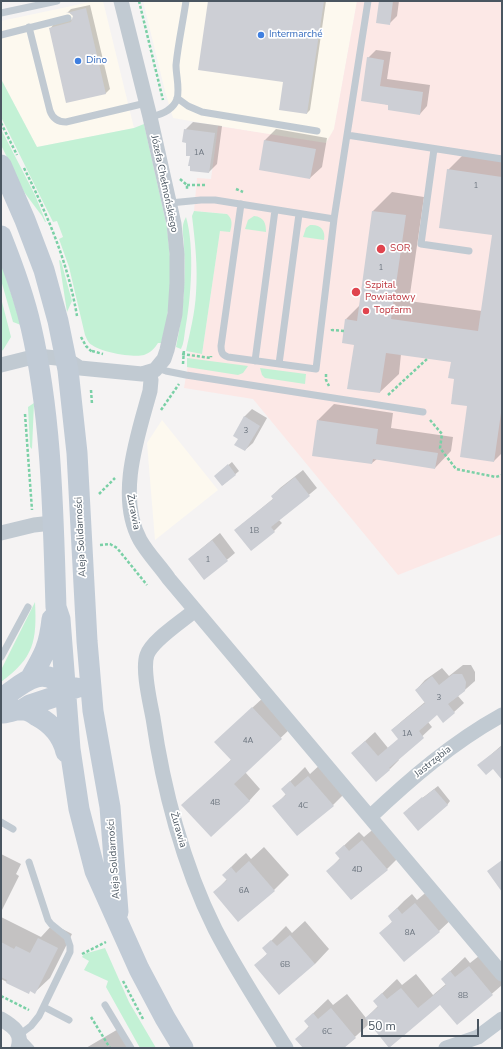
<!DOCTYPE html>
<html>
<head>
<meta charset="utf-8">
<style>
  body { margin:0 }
  #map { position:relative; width:503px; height:1049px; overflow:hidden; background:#f5f3f3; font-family:"Nunito Sans",sans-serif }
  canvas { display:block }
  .frame { position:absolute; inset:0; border:2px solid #4a5661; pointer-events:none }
  .scale { position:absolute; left:361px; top:1019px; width:118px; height:18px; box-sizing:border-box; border:2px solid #4a5661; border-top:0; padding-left:5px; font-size:12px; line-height:14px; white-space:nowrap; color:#4a5661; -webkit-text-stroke:3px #fff; paint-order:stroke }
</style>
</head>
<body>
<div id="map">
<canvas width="503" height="1049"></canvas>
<div class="frame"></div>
<div class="scale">50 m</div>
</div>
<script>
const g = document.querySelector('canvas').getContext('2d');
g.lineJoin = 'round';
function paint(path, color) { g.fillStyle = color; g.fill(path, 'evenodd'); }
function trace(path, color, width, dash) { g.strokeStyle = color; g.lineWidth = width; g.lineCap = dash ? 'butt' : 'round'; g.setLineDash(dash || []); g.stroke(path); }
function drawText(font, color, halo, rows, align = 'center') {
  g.font = font + ' "Nunito Sans",sans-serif'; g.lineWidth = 3.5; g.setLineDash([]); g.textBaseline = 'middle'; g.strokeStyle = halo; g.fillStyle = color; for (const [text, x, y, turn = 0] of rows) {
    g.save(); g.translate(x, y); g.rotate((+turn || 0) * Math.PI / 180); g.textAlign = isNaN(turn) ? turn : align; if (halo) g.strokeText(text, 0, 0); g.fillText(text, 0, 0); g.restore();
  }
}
paint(new Path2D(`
  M95,1H103L134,128L37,147L1,79V21Z
  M143,1H357L334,129L326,144L173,118L165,91Z
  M162,420L218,490L155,540L147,443Z`), '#fdf9ef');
paint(new Path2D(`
  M357,1H502V534L398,575L253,399L184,388L190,352L202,354L220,230L227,214L194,211L197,178L211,179L218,126L326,143L334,129Z`), '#fce8e6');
paint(new Path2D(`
  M1,79L37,147L134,128L144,124L167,227L171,267L169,303L166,326L161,343H158C155,348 150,353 144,355C134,358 100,352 92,345C88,343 87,339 85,335L69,267L59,239L63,237L57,221L53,222L1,117Z
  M1,129L35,195L46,222H45L42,216L24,192L1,145Z
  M194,211L227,214C233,219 232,225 230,232L220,231L202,354L186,351C190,332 195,313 196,293C198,267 195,241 192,216Z
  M254,216C264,217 266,223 266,232L245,229L248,220Z
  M186,217C195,248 191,299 185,331C184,337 184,343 181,349L176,347C183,314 186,281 184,247C184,236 180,227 186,217Z
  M310,225C320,224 326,230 324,240L303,237L306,228Z
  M59,260L61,261L72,301L67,312Z
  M1,261L21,325L13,322L1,280Z
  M1,298L11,337L3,350L1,351Z
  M187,358L248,366L243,373L238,375L187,367Z
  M260,368L306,374L305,384L265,378L262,375Z
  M34,403L32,449L30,447L28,407Z
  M35,602C37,641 34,658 1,682V670Z
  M105,948L129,1002L156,1048H140L106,987L108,981L84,970L89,961L82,957L84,954Z`), '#c3f1d5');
paint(new Path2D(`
  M209,1H326L310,110L307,113L284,81Z
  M380,1H399L397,16L389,24Z
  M90,5L110,89L106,93L67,102L50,29L53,25L73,19L74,16L68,12L71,9Z
  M376,50L391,52L387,79L430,85L427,106L420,114L390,105L362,100L368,58Z
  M193,122L222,126L217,164L209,172L191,165V155L185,130Z
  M276,129L327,138L322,167L310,178L260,169L265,140Z
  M467,151L502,156V453L494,461L455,378L452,361L401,354L399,374L380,392L355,344L346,319L360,305L373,211L392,192L424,197L409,301L482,311L493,234L448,170Z
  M334,404L393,413L391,428L453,437L451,451L435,468L377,459L372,463L318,420Z
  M252,409L267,418L253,443L245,450L239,438L244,417Z
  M232,462L239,471L223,485L215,476Z
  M303,470L317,488L279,520L282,523L274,531L235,530L274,498L272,496L280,488Z
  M220,533L235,553L204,579L189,559Z
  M463,665H471L475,672V681L458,696L464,703L454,712L437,714L428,722L432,727L398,759L399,760L390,769L352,753L375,732L388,748L399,739L392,730L402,721L425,702L416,690L425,680L442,668L449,676Z
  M264,697L292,727L245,772L260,789L249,801L183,805L232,759L227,731Z
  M502,745V776L493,768L479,765Z
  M323,762L348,790L333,805L274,807L286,794L282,789L297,775L305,767L310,774Z
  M438,786L450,801L447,805L408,809Z
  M377,826L402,854L387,869L352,899L328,871L340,858L336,853L351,839L359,832L364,837Z
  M264,847L289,875L274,890L215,892L227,879L223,875L238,860L246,853L251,859Z
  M1,854L21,864L16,874L19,876L1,912Z
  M430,889L454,917L439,931L381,933L393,921L389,916L404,901L412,894L417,900Z
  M1,917L41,937L53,924L72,934L50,978L35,992L31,990L28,993L1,979Z
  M305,921L329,949L315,964L255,966L268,953L264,948L286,926L292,933Z
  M484,952L502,974V985L457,1024L440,1004L370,1023L343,1048H304L297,1039L309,1026L305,1021L328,999L333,1005L347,994L366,1018L378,1006L374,1001L397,979L402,985L416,974L433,995L446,984L442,979L465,957L470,963Z
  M120,1028L132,1048H86Z`), '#0003');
paint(new Path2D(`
  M208,1H324L307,114L279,110L283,82L198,70Z
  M379,1H393L390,25L376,23Z
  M86,8L106,94L66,103L49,28L71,22L73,16L70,13H66Z
  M367,57L384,60L380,86L423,92L420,115L388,110V105L361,101Z
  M184,129L215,133L209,173L190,171V166H188L190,156H186V143L182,142Z
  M264,140L316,149L310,179L259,170Z
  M447,169L502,177V406L494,462L460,457L467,406L451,404L454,379L448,378L451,362L386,353L380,393L347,389L354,345L342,343L345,319L357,321L372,211L406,215L391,319L478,331L492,235L439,228Z
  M244,416L260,426L245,451L234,445L238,439L233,436Z
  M317,420L378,429L376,444L438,453L435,469L373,459L372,464L312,456Z
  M228,464L236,475L222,486L214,476Z
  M295,477L310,496L271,527L275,532L251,551L234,530L273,499L271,496Z
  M212,540L228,561L204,580L188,559Z
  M453,674H462L466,682L465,691L448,704L455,713L443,723L437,715L419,731L424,738L389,768L390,770L376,782L351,753L365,741L378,756L398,739L391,730L425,703L415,690L432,676L439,685Z
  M252,707L282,739L234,784L250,801L211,837L181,805L231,760L214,742Z
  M502,746V780L493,769L486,775L477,765Z
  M308,776L334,806L297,836L272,806L286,795L281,789L290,781L295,787Z
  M434,789L448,805L418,831L403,813L422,797L423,798Z
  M362,840L388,870L351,900L326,871L340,859L335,853L344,845L349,851Z
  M502,860V892L487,871Z
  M249,861L275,891L238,922L213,892L227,880L222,875L231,867L236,873Z
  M415,903L440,932L404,962L379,933L392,922L388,916L397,908L402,914Z
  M290,935L315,964L279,995L254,965L267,954L262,948L271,940L277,946Z
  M38,938L58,948L35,994L30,991L29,994L6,983L7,980L1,977V942L14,949L16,946L30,953Z
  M469,966L493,995L457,1025L440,1005L389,1048L365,1018L378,1007L373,1001L382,993L387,999L401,988L418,1008L446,985L441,979L450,971L455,977Z
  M331,1008L356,1038L344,1048H303L295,1039L309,1027L304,1021L313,1013L318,1019Z`), '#cdcfd5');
trace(new Path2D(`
  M139,1L163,100
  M1,123L17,155
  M24,168C48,216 68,263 77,316
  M180,179L187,185V189
  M187,185H205
  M236,189L243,192
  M332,329V330L344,331
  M81,337L86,346L92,352
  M92,351L103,354
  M182,354L211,358V356
  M183,364L184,349
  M326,374V380L329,386
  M91,390L92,404
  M388,395L427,359
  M161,410L179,384
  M25,414L32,510
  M430,420L442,434L440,448L456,469L496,477L502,475
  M99,494L115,478
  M100,545L110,544L117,548L147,585
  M82,954L106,942
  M123,981L143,1019
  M1,996L29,1010
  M91,1017L110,1048`), '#7ad0a6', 2.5, [3, 2]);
trace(new Path2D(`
  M1,13L57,1
  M29,27L50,111C53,119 58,122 66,122L146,103
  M1,35L68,18
  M177,98L188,106L202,112L317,131
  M150,117C160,115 173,110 177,99C180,88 176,76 176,65C178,44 183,22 186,1
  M347,135L368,1
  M434,149L421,244L469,251
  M170,203L201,200H215L334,219
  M241,204L221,346C221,352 222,355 228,357L316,369L334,219L347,135L502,159
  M255,361L275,210
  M279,364L299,214
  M157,368L166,371L186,375L423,412
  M1,657L28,607
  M1,822L13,829
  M29,862L48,920L51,924L67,937L70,946V952L39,1016L31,1026L19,1035L31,1048
  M105,1005L131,1048
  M44,1007L69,1020`), '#c1cad2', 7);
trace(new Path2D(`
  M1,365L37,356L66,359L80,368L142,374L155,370L164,359L167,350L175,314L177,283V254L174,224L150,117L121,1
  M149,373L151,380L150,391C138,435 116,496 140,540C148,554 160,566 169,579L502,974
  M1,533L34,525L52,523
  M195,610C183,621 152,640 147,655C142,669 150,702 153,718C163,788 183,865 215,929C236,970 262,1009 286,1048
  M370,817C410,779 453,742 502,715
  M1,1019C13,1026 23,1033 18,1048
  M446,1048L478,1037L502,1019`), '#c1cad2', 15);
trace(new Path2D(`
  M1,165L25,220L44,270L58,321L68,370L77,453L87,641L93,711L110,807L118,912
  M1,236C13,266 24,296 31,327C52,418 53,514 56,607L60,619L70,749L79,809L95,871L139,969L165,1018L183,1048
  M30,679C44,655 49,647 52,619
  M1,699C22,684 43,662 65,689
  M22,710L30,705L54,697L65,689L76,688
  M1,713C8,713 16,709 23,710C28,710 33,713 37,716C52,724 62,735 66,752`), '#c1cbd6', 21);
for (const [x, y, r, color] of [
  [261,35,4,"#3f7fe0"],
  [78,61,4,"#3f7fe0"],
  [381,249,5,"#e0444e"],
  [356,292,5,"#e0444e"],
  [366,311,4,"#e0444e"]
]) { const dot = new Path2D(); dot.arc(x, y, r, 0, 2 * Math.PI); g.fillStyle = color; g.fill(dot); trace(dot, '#fff', 1.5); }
drawText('8px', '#6b747e', null, [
  ["1A",199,153],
  ["1",476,186],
  ["1",381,268],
  ["3",246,431],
  ["1B",254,531],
  ["1",208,560],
  ["3",439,698],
  ["1A",407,734],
  ["4A",248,741],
  ["4B",215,803],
  ["4C",303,806],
  ["4D",357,870],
  ["6A",244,891],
  ["8A",410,933],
  ["6B",285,965],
  ["8B",463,996],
  ["6C",327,1032]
]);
drawText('10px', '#366cbe', '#fff', [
  ["Intermarché",269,35],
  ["Dino",86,61]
], 'left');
drawText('10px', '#4a5661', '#fff', [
  ["Józefa Chełmońskiego",164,184,78],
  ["Żurawia",133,512,79],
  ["Aleja Solidarności",81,537,-93],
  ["Jastrzębia",433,762,-39],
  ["Żurawia",178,830,74],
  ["Aleja Solidarności",114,859,-94]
]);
drawText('10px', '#be3a42', '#fff', [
  ["SOR",390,249],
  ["Szpital",365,286],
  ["Powiatowy",365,298],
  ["Topfarm",374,311]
], 'left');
</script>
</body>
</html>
